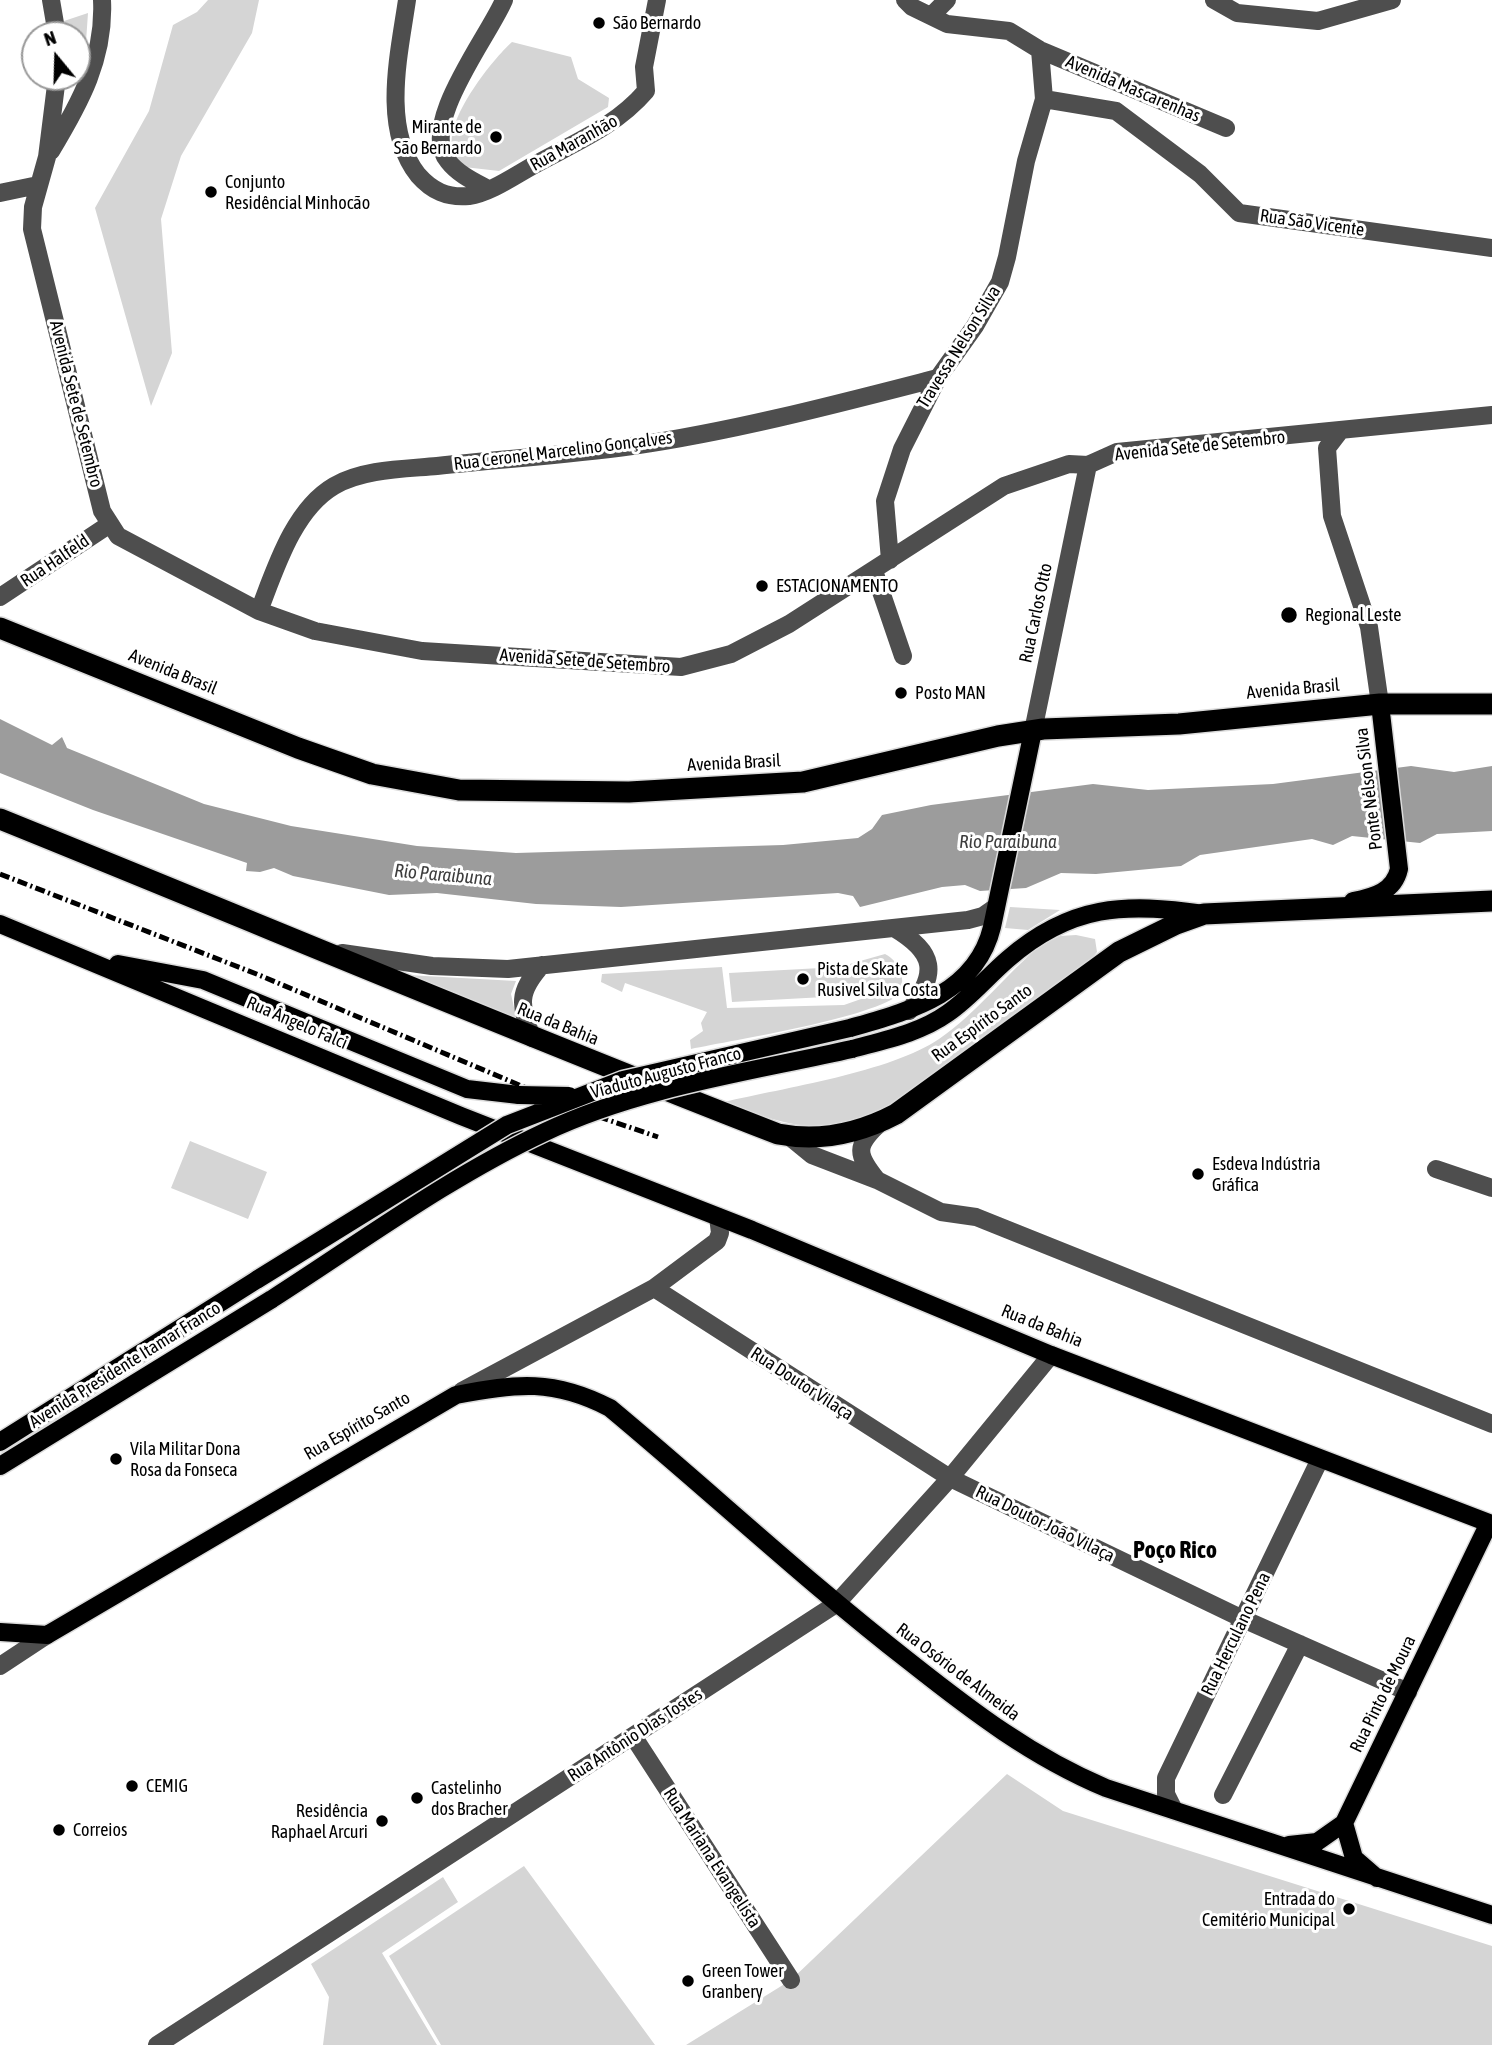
<!DOCTYPE html>
<html>
<head>
<meta charset="utf-8">
<style>
  body { margin:0 }
  #map { position:relative; width:1492px; height:2045px; overflow:hidden; background:#fff; font-family:"Asap Condensed",sans-serif }
  canvas { display:block }
  .north { position:absolute; left:21px; top:21px; width:70px; height:70px; box-sizing:border-box; background:#fff; border:2px solid #999; border-radius:50%; rotate:341deg; font-size:19px; font-weight:700; line-height:28px; text-align:center; color:#000 }
  .north::after { content:''; display:block; margin:auto; width:24px; height:32px; background:#000; clip-path:polygon(50% 0,100% 100%,50% 72%,0 100%) }
</style>
</head>
<body>
<div id="map">
<canvas width="1492" height="2045"></canvas>
<div class="north">N</div>
</div>
<script>
const g = document.querySelector('canvas').getContext('2d');
g.lineJoin = 'round';
function paint(path, color) { g.fillStyle = color; g.fill(path, 'evenodd'); }
function trace(path, color, width, dash) { g.strokeStyle = color; g.lineWidth = width; g.lineCap = dash ? 'butt' : 'round'; g.setLineDash(dash || []); g.stroke(path); }
function drawText(font, color, halo, rows, align = 'center') {
  g.font = font + ' "Asap Condensed",sans-serif'; g.lineWidth = 6; g.setLineDash([]); g.textBaseline = 'middle'; g.strokeStyle = halo; g.fillStyle = color; for (const [text, x, y, turn = 0] of rows) {
    g.save(); g.translate(x, y); g.rotate((+turn || 0) * Math.PI / 180); g.textAlign = isNaN(turn) ? turn : align; if (halo) g.strokeText(text, 0, 0); g.fillText(text, 0, 0); g.restore();
  }
}
paint(new Path2D(`
  M208,0H259L252,33L181,156L161,219L172,353L151,406L95,208L149,111L173,25L197,12Z
  M88,13L85,56L81,73L72,84H66L67,77H77V35H66L64,21Z
  M512,42L571,57L578,79L609,98L608,107L499,171L464,167C458,160 453,154 452,144C449,115 492,60 512,42Z
  M1010,907L1060,910L1028,930L1005,928Z
  M1076,935L1095,939L1097,952L1092,958L879,1113C822,1139 779,1123 724,1102C783,1088 891,1072 939,1039C977,1013 1006,974 1041,945L1060,936Z
  M885,954C900,962 905,977 901,993C875,1018 733,1040 691,1049L690,1040L703,1031L701,1023L707,1012L625,983L622,992L601,982L602,974L722,967L727,1008L844,1005L881,992L879,985L843,996L732,1002L729,973L839,967Z
  M407,975L516,981L511,994L517,1021Z
  M190,1141L267,1172L248,1219L171,1188Z
  M1007,1774L1063,1811L1492,1946V2045H686L791,1980Z
  M524,1866L655,2045H441L389,1956Z
  M443,1877L458,1902L382,1953L437,2045H323L329,1997L311,1964Z`), '#d5d5d5');
paint(new Path2D(`
  M0,719L52,745L62,737L67,748L204,804L291,826L417,846L516,853L783,845L858,838L872,829L882,815L931,805L1093,784L1148,790L1273,784L1411,766L1454,772L1492,766V831L1437,834L1420,843L1352,836L1333,845L1312,839L1200,855L1181,866L1096,874L1061,873L1026,888L980,891L965,885L942,887L860,907L853,896L838,893L621,907L536,904L437,893L389,895L293,876L274,868L260,872L246,871L247,863L93,810L0,773Z`), '#9c9c9c');
const major = new Path2D(`
  M1353,901C1375,897 1394,891 1399,869L1380,704
  M0,924L461,1116L752,1230L1051,1355L1489,1523L1344,1823L1354,1858L1377,1878
  M118,964L203,980L467,1089L519,1095
  M850,1028C909,1011 976,994 992,927L1033,731
  M852,1049C885,1040 920,1033 948,1013C970,998 988,976 1008,959C1070,905 1125,902 1204,914
  M0,1442L258,1279
  M0,1466L272,1299
  M0,1632L47,1635L456,1395C517,1383 554,1379 610,1408C711,1492 807,1582 910,1662C972,1711 1032,1757 1106,1788L1492,1915
  M1289,1845L1317,1842L1344,1823`);
const highway = new Path2D(`
  M0,628L298,748L372,774L459,790L629,792L803,782L998,736L1043,729L1179,724L1380,704H1492
  M0,819C260,924 517,1033 778,1134C820,1142 858,1134 896,1114L1119,952L1176,924L1204,914L1492,901`);
trace(major, '#dbdbdb', 21);
trace(highway, '#dbdbdb', 24);
trace(new Path2D(`
  M51,0L57,35
  M407,0C399,55 381,128 418,175C432,191 447,198 469,196C491,193 517,174 536,164C576,142 616,126 646,91L644,67L657,0
  M905,0L912,7L947,24L1009,31L1040,50L1226,128
  M1214,0L1237,13L1318,21L1392,0
  M931,16L947,0
  M57,77L47,157L33,207L32,229L102,511L118,536L259,611L315,631L422,651L681,667L731,654L789,624L1004,486L1069,464L1088,465L1117,452L1492,415
  M1044,99L1116,111L1200,174L1239,213L1492,248
  M51,151C80,103 105,58 102,0
  M488,189C473,181 458,174 448,161C418,125 489,36 504,0
  M0,193L38,185
  M1340,431L1327,448L1332,516L1369,627L1380,704
  M890,560L885,501L902,449L938,378L975,326L1000,282L1007,257L1026,161L1044,99L1040,50
  M874,571L903,656
  M0,597L110,524
  M259,611C275,570 293,510 334,486C363,469 405,469 437,466C502,459 568,455 632,446C735,431 837,404 938,378
  M1033,731L1088,465
  M894,928C936,953 938,973 909,1011
  M342,953L432,966L508,969L968,920L983,916L996,907
  M532,1038C520,1004 517,993 542,965
  M790,1137L812,1155L877,1180L941,1212L976,1217L1492,1424
  M1436,1169L1492,1188
  M877,1180C856,1154 855,1146 880,1123
  M654,1288L950,1478L1243,1619L1408,1692
  M462,1391L654,1288L717,1241L720,1233L718,1217
  M0,1666L47,1635
  M633,1736L791,1980
  M1223,1795L1300,1644
  M1174,1810L1166,1794V1778L1320,1459
  M157,2045L836,1604L950,1478L1051,1355`), '#4e4e4e', 18);
trace(major, '#000', 18);
trace(highway, '#000', 21);
trace(new Path2D(`
  M0,874L259,975L576,1109L658,1137`), '#000', 5, [10, 3.5, 2, 3.5]);
const majorBridge = new Path2D(`
  M519,1095L569,1096
  M258,1279L507,1125L623,1080L850,1028
  M272,1299C361,1242 449,1177 545,1132C640,1087 750,1072 852,1049`);
trace(majorBridge, '#dbdbdb', 21, []);
trace(majorBridge, '#000', 18);
for (const [x, y, r, color] of [
  [599,23,7,"#000"],
  [496,137,7,"#000"],
  [211,192,7,"#000"],
  [762,586,7,"#000"],
  [1289,615,9,"#000"],
  [901,693,7,"#000"],
  [803,979,7,"#000"],
  [1198,1174,7,"#000"],
  [116,1459,7,"#000"],
  [132,1786,7,"#000"],
  [417,1798,7,"#000"],
  [382,1821,7,"#000"],
  [59,1830,7,"#000"],
  [1349,1909,7,"#000"],
  [688,1981,7,"#000"]
]) { const dot = new Path2D(); dot.arc(x, y, r, 0, 2 * Math.PI); g.fillStyle = color; g.fill(dot); trace(dot, '#fff', 2.5); }
drawText('18px', '#000', '#fff', [
  ["São Bernardo",613,23],
  ["Mirante de",482,127,"right"],
  ["São Bernardo",482,148,"right"],
  ["Conjunto",225,182],
  ["Residêncial Minhocão",225,203],
  ["ESTACIONAMENTO",776,586],
  ["Regional Leste",1305,615],
  ["Posto MAN",915,693],
  ["Pista de Skate",817,969],
  ["Rusivel Silva Costa",817,990],
  ["Esdeva Indústria",1212,1164],
  ["Gráfica",1212,1185],
  ["Vila Militar Dona",130,1449],
  ["Rosa da Fonseca",130,1470],
  ["CEMIG",146,1786],
  ["Castelinho",431,1788],
  ["dos Bracher",431,1809],
  ["Residência",368,1811,"right"],
  ["Raphael Arcuri",368,1832,"right"],
  ["Correios",73,1830],
  ["Entrada do",1335,1899,"right"],
  ["Cemitério Municipal",1335,1920,"right"],
  ["Green Tower",702,1971],
  ["Granbery",702,1992]
], 'left');
drawText('18px', '#000', '#fff', [
  ["Avenida Mascarenhas",1133,89,23],
  ["Rua Maranhão",574,143,-29],
  ["Rua São Vicente",1312,223,8],
  ["Travessa Nelson Silva",959,347,-58],
  ["Avenida Sete de Setembro",76,404,76],
  ["Avenida Sete de Setembro",1200,446,-6],
  ["Rua Ceronel Marcelino Gonçalves",563,451,-7],
  ["Rua Halfeld",55,561,-34],
  ["Rua Carlos Otto",1036,613,-78],
  ["Avenida Sete de Setembro",585,661,4],
  ["Avenida Brasil",173,672,22],
  ["Avenida Brasil",1293,689,-5],
  ["Avenida Brasil",734,763,-3],
  ["Ponte Nélson Silva",1369,789,-97],
  ["Rua Ângelo Falci",297,1023,23],
  ["Rua Espírito Santo",982,1023,-36],
  ["Rua da Bahia",558,1024,22],
  ["Viaduto Augusto Franco",666,1073,-15],
  ["Rua da Bahia",1042,1326,22],
  ["Avenida Presidente Itamar Franco",125,1365,-32],
  ["Rua Doutor Vilaça",802,1384,33],
  ["Rua Espírito Santo",357,1426,-30],
  ["Rua Doutor João Vilaça",1045,1524,26],
  ["Rua Herculano Pena",1236,1634,-64],
  ["Rua Osório de Almeida",958,1672,37],
  ["Rua Pinto de Moura",1383,1694,-64],
  ["Rua Antônio Dias Tostes",635,1735,-33],
  ["Rua Mariana Evangelista",712,1858,57]
]);
drawText('italic 19px', '#3d3d3d', '#fff', [
  ["Rio Paraibuna",1008,842],
  ["Rio Paraibuna",443,875,5]
]);
drawText('bold 24px', '#000', '#fff', [
  ["Poço Rico",1175,1550]
]);
</script>
</body>
</html>
